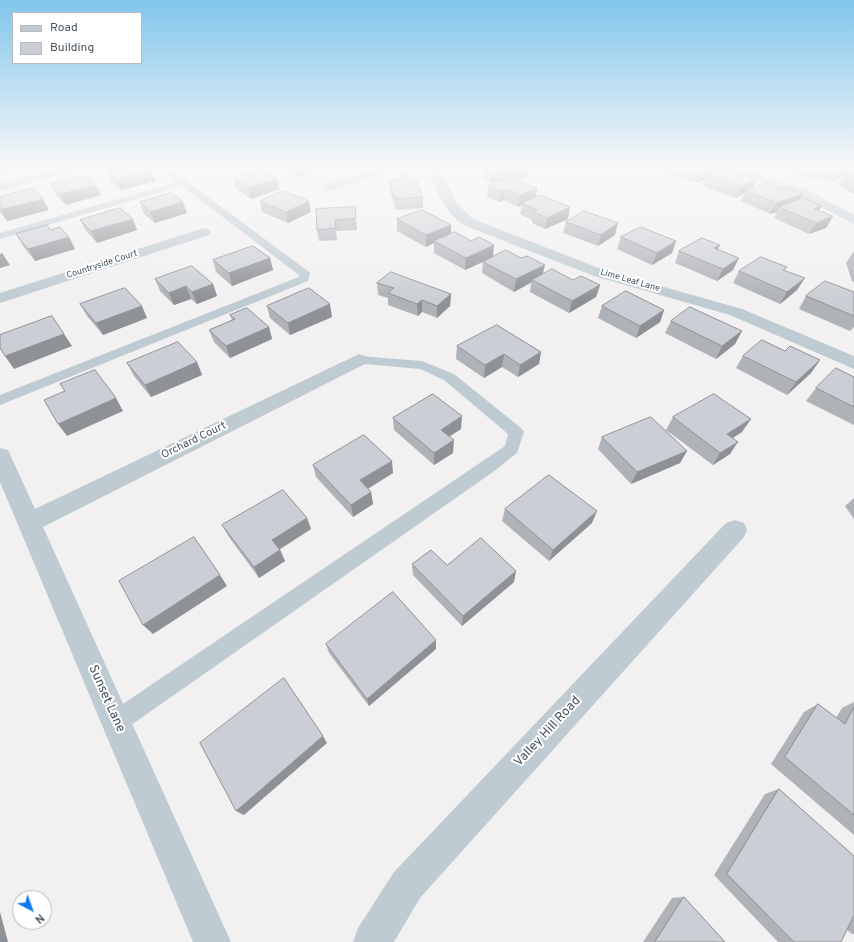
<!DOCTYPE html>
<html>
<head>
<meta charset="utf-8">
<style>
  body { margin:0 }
  #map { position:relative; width:854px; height:942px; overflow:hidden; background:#f2f0f0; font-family:Overpass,sans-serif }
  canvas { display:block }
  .legend { position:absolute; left:12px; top:12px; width:130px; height:52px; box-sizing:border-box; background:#fff; border:1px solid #b5bbbf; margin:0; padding:5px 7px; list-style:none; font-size:12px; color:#46545e }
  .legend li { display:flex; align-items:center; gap:8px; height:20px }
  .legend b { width:20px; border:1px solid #b5bbbf }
  .north { position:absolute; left:12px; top:890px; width:40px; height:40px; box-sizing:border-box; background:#fff; border:1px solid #b5bbbf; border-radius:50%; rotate:139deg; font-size:11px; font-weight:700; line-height:16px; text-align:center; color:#46545e }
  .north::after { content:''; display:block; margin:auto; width:14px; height:18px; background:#0e79ee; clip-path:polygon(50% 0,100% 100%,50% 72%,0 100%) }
</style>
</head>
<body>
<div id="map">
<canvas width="854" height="942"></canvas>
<ul class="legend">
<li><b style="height:5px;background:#bfcbd2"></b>Road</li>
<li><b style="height:11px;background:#cbcfd5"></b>Building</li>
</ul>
<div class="north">N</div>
</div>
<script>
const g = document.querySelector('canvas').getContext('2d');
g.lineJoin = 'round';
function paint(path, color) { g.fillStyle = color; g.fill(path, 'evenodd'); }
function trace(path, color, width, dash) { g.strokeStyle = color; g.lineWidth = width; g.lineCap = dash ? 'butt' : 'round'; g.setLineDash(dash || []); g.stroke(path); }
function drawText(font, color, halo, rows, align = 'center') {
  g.font = font + ' Overpass,sans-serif'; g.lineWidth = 4; g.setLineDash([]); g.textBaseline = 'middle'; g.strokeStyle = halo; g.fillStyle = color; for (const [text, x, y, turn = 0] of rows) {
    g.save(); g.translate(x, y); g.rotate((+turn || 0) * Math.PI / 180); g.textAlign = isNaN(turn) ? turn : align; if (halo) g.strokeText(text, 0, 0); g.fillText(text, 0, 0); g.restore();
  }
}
paint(new Path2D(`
  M159,168H168L187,181L309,272L310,274L308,281L0,405V395L299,277V275L182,186L0,239V233L177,182Z
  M359,356L422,361L454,374L521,428L524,432L517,453L493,472L124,730L116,733L108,730L105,722L108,714L505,446L508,434L444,380L420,369L354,363L352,360L354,357Z`), '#bfcbd2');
paint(new Path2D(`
  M63,168H81L79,170L0,191V183Z
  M381,168H398L396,170L333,190H325L323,187L325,184Z
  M429,168H439L457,204L473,219L604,270L742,309L854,356V369L730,315L594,276L463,225C445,212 434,189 429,168Z
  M726,168H742L809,191L854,215V224L801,197L728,170Z
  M204,228L209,229L211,232L209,235L0,303V293Z
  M359,354L365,356L368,360L365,364L43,527L231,942H193L0,482V448L8,450L35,509Z
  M735,520L744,523L747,530L744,537L420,898L394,942H353L358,928L394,872L726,523Z`), '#bfcbd2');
paint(new Path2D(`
  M282,168H325L295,177L282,170Z
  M483,168H529L527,177L515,179L537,188L536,197L568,219L545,229L532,223V220L520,214L522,205L518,207L504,200L499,202L487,197L488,186L498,182L490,183L482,177Z
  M667,168H716L715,171L753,187L821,206L819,211L833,216L826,228L809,234L774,218L777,212L770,214L741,201L743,194L736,198L702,186L705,179L696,183L665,173Z
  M796,168H850L846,175L854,174V194L839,186L845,176L832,182L820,178L815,180L794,173Z
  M152,170L156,181L121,190L111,182L107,171Z
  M400,175L409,182L423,197V208L396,210L390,191L389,180L400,179Z
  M233,178L280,189L251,199L236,189Z
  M51,184L96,185L101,195L66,205L56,195Z
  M0,197L49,210L7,221L0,212Z
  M260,201H309L311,212L288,223L262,212Z
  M140,202L187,213L155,223L144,214Z
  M316,209L356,218L357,230L336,231L337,240L319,241L317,230Z
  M133,219L137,230L97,243L86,231L80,220Z
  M397,219L451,234L493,256L543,274L573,280L600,285L596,297L569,313L530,292L531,283L514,292L482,273L483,262L465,270L434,253V243L426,247L397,231Z
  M566,222L615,235L598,246L563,233Z
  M50,230L69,237L75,249L35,261L23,246L16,234Z
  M621,237L676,241L672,253L652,265L617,249Z
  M717,250L733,270L717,281L675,263L679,251Z
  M854,251V282L852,281L846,263Z
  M270,258L273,270L232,286L216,272L213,260Z
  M787,267L785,270L797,290L780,304L733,283L739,271Z
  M155,279L213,284L217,296L197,304L191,299L174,305L160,291Z
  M377,283L451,294L450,306L437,318L422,312L418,316L388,305V298L378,295Z
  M854,292V327L850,331L799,309L806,296Z
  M80,304L147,318L103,335L87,316Z
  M267,306L332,317L290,335L270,318Z
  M602,306L664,310L660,322L636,338L598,318Z
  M230,315L269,327L272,339L230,358L214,342L209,330L232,320Z
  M671,321L742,331L735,344L716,359L665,333Z
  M457,346L541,352L539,364L518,377L502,367L484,378L456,359Z
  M785,351L820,360L811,373L787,395L736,368L743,356Z
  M197,362L202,375L151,397L134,376L127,363Z
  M854,377V425L806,401L816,388Z
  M673,417L742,432L733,438L730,454L713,465L666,430Z
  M393,418L461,429L449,437L453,453L434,465L394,430Z
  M602,437L687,451L680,463L631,484L598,449Z
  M313,465L393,473L368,489L371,492L373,504L353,517L316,477Z
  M854,498V519L845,506Z
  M505,509L592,523L549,561L502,521Z
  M307,518L311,529L280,549L285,561L259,578L229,537L222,525Z
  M412,564L447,565L514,582L462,626L413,575Z
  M326,644L436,649L369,706L329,653Z
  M854,702V835L771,764L804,712L818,704L836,718L842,708Z
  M779,789L854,856V934H852L847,930L841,942H778L714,875L765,794Z
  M684,897L725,942H643L672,898Z`), '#afb2b7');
paint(new Path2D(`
  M0,168H15L17,170L0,174Z
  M293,168H325L295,177Z
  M340,168H348L340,170Z
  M519,168H529L527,177L490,183L491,173Z
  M710,168H716L714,175L706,176L705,179L696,183L700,173Z
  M824,168H825L820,178L815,180L821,169Z
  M845,168H850L845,176L832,182L838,171Z
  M152,170L156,181L121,190L117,179Z
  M277,179L280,189L251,199L248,188Z
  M757,179L752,189L745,190L743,194L736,198L741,187Z
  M96,185L101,195L66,205L60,194Z
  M537,188L536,199L522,203V205L518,207L520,195Z
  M505,189L504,200L499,202L500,191Z
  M803,194L797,205L779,207L777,212L770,214L776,203Z
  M43,199L49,210L7,221L0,210Z
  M309,201L311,212L288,223L286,212Z
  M183,202L187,213L155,223L150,212Z
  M821,206L815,217L808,220L814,209Z
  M570,207L568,219L545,229L547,218Z
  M833,216L826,228L809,234L816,223Z
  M133,219L137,230L97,243L91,231Z
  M618,223L615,235L598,246L601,235Z
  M451,225V236L434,241V243L426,247V235Z
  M69,237L75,249L35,261L28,249Z
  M676,241L672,253L652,265L657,253Z
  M494,245L493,257L465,270L466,258Z
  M720,245L715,256L714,248Z
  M2,253L10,265L0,268V254Z
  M270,258L273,270L232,286L229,273Z
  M739,258L733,270L717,281L723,269Z
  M545,265L542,277L532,280L531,282L514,292L516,279Z
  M805,278L797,290L780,304L787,292Z
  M213,284L217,296L197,304L192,292Z
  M600,285L596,297L569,313L572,301Z
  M186,286L191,299L174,305L169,293Z
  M451,294L450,306L437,318V306Z
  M422,300V312L418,316L417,304Z
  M330,304L332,317L290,335L288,323Z
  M142,306L147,318L103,335L96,323Z
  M664,310L660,322L636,338L640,326Z
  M269,327L272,339L230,358L226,346Z
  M742,331L735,344L716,359L722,346Z
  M64,334L72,346L14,369L5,356Z
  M541,352L539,364L518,377L520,365Z
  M504,354L502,367L484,378L485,365Z
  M820,360L811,373L787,395L796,382Z
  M197,362L202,375L151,397L145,385Z
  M116,398L123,411L67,436L58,424Z
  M462,416L461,429L440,442L441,430Z
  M751,419L742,432L719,446L727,434Z
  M454,440L453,453L434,465V453Z
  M738,442L730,454L713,465L720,453Z
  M687,451L680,463L631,484L637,472Z
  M392,461L393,473L362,492L360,480Z
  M371,492L373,504L353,517L351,505Z
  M597,511L592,523L549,561L553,550Z
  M307,518L311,529L277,551L272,540Z
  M280,550L285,561L259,578L254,567Z
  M516,571L514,582L462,626L463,616Z
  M220,575L227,586L153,634L143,625Z
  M436,640V649L369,706L367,699Z
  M323,736L327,743L244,815L236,811Z
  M0,912L8,942H0Z`), '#8e9195');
const building = new Path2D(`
  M119,168H148L152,170L117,179L107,171Z
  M485,168H519L491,173Z
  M685,168H710L700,173Z
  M722,168H723L757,179L741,187L706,176Z
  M816,168H824L821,169Z
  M828,168H845L838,171Z
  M262,169L277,179L248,188L233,178Z
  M854,174V180L845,175Z
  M86,175L96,185L60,194L51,184Z
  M400,175H406L409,182H417L423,197L395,199L389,180L402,179Z
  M511,177L537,188L520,195L505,189L500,191L488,186Z
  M767,183L782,190L787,188L803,194L776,203L745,190Z
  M34,188L43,199L0,210V197Z
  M283,191L309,201L286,212L260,201Z
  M172,193L183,202L150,212L140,202Z
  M541,195L570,207L547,218L534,212L537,210L522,203Z
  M804,198L821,206L814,209L833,216L816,223L779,207Z
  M355,207L356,218L335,220L336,228L317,230L316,209Z
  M120,208L133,219L91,231L80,220Z
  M422,210L451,225L426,235L397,219Z
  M584,211L618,223L601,235L566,222Z
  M47,225L50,230L60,227L69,237L28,249L16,234Z
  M641,227L676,241L657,253L621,237Z
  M455,232L471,241L479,237L494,245L466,258L434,241Z
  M702,238L720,245L714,248L739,258L723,269L679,251Z
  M253,246L270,258L229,273L213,260Z
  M506,250L521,258L527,256L545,265L516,279L483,262Z
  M761,257L787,267L783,270L805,278L787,292L739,271Z
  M192,266L213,284L192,292L186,286L169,293L155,279Z
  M552,269L573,280L581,276L600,285L572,301L532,280Z
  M391,272L451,294L437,306L422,300L417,304L388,293L394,288L377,283Z
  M825,281L854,292V316L806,296Z
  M125,288L142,306L96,323L80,304Z
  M309,288L330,304L288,323L267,306Z
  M626,291L664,310L640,326L602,306Z
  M690,307L742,331L722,346L671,321Z
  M247,308L269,327L226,346L209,330L235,319L230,315Z
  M52,316L64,334L5,356L0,348V335Z
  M497,325L541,352L520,365L504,354L485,365L457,346Z
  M762,340L785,351L790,346L820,360L796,382L743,356Z
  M178,342L197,362L145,385L127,363Z
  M836,368L854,377V407L816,388Z
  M95,370L116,398L58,424L44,400L65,391L60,384Z
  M433,394L462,416L441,430L454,440L434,453L393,418Z
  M714,394L751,419L727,434L738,442L720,453L673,417Z
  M651,417L687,451L637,472L602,437Z
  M364,435L392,461L360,480L371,492L351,505L313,465Z
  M549,475L597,511L553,550L505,509Z
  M283,490L307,518L272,540L280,550L254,567L222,525Z
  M194,537L220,575L143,625L119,581Z
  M481,538L516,571L463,616L412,564L431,550L447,565Z
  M393,592L436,640L367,699L326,644Z
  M284,678L323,736L236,811L200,743Z
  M818,704L845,724L854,707V815L785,757Z
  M779,789L854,856V917H853L841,942H794L727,874Z
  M684,897L725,942H655Z`);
paint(building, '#cbcfd5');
trace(building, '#8e9195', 1);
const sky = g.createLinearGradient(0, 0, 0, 300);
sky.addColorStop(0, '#81c6ec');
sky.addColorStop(0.56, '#f9f8f8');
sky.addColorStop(1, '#f9f8f800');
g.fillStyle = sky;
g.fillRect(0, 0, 854, 300);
drawText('9px', '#46545e', '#fff', [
  ["Countryside Court",102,265,-18],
  ["Lime Leaf Lane",630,281,16]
]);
drawText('11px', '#46545e', '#fff', [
  ["Orchard Court",194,441,-26]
]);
drawText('13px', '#46545e', '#fff', [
  ["Sunset Lane",106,699,66],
  ["Valley Hill Road",548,732,-47]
]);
</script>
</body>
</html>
